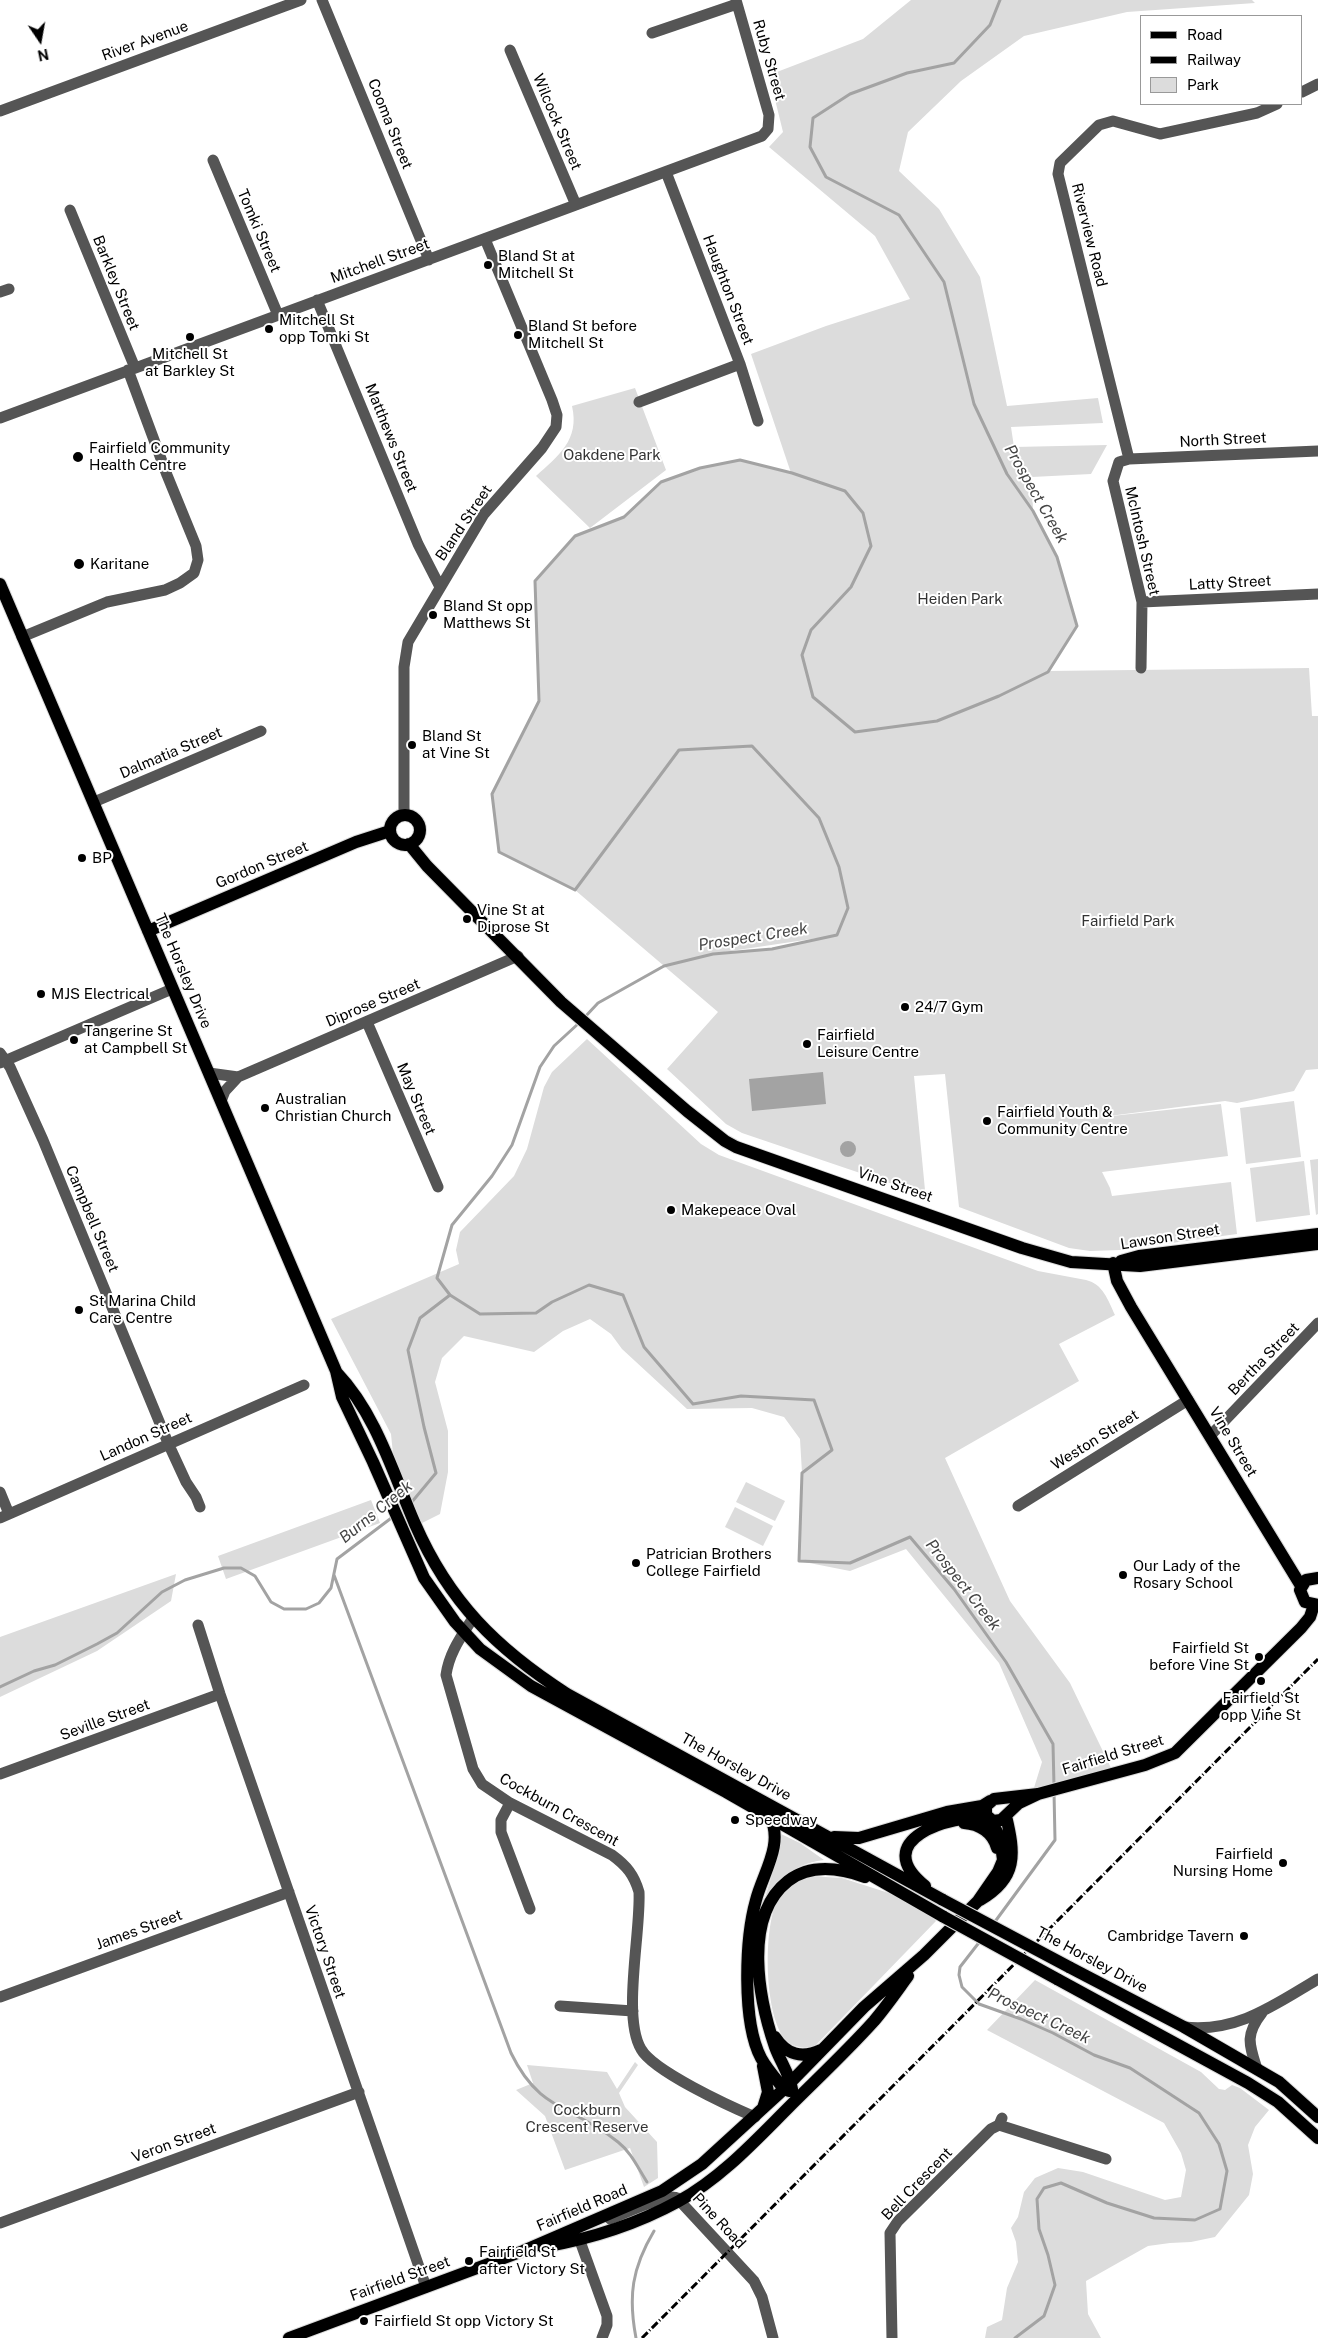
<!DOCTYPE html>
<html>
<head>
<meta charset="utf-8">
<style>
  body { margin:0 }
  #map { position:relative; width:1318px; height:2338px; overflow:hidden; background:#fff; font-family:"Public Sans",sans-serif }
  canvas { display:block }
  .legend { position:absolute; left:1140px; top:15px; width:162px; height:90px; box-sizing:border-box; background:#fff; border:1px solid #999; margin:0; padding:6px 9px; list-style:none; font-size:15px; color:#000 }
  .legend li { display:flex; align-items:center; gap:10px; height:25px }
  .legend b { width:25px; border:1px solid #999 }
  .north { position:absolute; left:15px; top:15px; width:50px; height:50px; -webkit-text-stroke:4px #fff; paint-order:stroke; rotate:168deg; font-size:14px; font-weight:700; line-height:20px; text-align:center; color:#000 }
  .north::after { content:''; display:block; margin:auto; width:18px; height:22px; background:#000; clip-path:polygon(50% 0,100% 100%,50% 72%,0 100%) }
</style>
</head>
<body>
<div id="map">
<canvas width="1318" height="2338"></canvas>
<ul class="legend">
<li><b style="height:6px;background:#000"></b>Road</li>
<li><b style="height:6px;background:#000"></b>Railway</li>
<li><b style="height:14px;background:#dcdcdc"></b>Park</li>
</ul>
<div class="north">N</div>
</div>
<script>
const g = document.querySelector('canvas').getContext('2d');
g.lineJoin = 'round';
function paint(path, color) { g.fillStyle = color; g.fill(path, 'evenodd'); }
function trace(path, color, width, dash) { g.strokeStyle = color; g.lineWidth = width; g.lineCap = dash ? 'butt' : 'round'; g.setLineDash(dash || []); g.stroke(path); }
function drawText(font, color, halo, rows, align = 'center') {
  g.font = font + ' "Public Sans",sans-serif'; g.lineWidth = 4; g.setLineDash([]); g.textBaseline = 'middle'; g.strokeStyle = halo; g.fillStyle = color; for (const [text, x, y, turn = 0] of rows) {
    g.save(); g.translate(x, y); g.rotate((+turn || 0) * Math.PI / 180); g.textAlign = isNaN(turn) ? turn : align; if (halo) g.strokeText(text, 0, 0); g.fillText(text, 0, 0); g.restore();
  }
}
paint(new Path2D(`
  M911,0H1252L1255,3L1127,12L1024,36L961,81L908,132L899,171L939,209L980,277L1007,406L1098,398L1103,423L1011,427L1014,447L1107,445L1091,474L1032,477L1033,511L1057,557L1077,626L1048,671L1309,668L1312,716H1318V1069L1306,1070L1294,1091L1237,1103L1225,1101L1094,1118L1221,1104L1228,1156L1102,1172L1110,1188L1112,1196L1231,1182L1237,1234L1120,1250L1090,1251L1069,1248L959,1207L945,1074L914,1076L925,1190L922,1194L742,1133L726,1124L667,1069L718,1012L575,890L499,852L492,794L539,701L535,581L575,536L624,517L661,482L700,468L740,460L791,473L751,354L826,326L910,299L875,236L769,147L783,132L769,75L863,39ZM825,937L772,949L723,953L724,952Z
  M635,388L666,470L590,528L536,476C558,456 580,440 572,406Z
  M587,1039L701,1144L719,1155L1038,1271L1086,1280C1103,1284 1108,1300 1115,1315L1059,1344L1079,1381L945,1458L1010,1601L1070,1683L1112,1770L1033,1791L1042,1762L999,1663L906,1549L850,1571L799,1561L802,1473L800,1439L784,1417L752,1408L687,1409L622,1349L611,1334L590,1319L563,1331L534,1352L464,1336L442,1358L435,1382L448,1431V1472L440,1514L416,1526L395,1474L391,1434L331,1319L459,1264L456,1250L460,1232L514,1176L527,1149L544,1087L552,1072Z
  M1294,1101L1301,1157L1246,1164L1240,1108Z
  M1318,1159V1214L1316,1215L1310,1160Z
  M1304,1161L1310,1215L1256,1222L1250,1168Z
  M746,1482L785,1501L775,1521L736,1502Z
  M371,1500L380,1523L226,1579L218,1556Z
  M735,1507L773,1526L763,1546L725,1527Z
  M176,1574L171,1601L97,1651L0,1697V1637Z
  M781,1834L800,1843L824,1860C787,1865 775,1884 760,1914L779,1852Z
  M809,1876L842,1878L895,1895L927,1911L936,1921L814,2047C804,2048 794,2048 786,2040C764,2018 763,1928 777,1902C785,1887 794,1881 809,1876Z
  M1035,1980L1201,2072L1219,2089L1225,2090L1232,2085L1240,2088L1269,2110L1255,2127L1248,2145L1253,2174L1249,2195L1215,2237L1191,2242L1170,2243L1148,2246L1086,2281L1088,2314L1101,2338H985L987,2327L1002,2320L1007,2288L1018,2262L1016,2242L1011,2228L1018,2217L1024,2192L1035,2178L1058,2168L1083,2172L1165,2200L1181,2197L1186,2170L1181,2153L1164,2123L987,2030Z
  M635,2062L638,2065L619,2093L625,2107L657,2142L658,2178L644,2187L630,2148L565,2170L545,2116L516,2090L533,2083L527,2065L607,2072L617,2089Z`), '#dcdcdc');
paint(new Path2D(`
  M823,1072L826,1104L752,1111L749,1079Z
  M840 1149a8 8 0 1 1 16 0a8 8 0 1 1-16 0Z`), '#a3a3a3');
trace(new Path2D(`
  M584,1018L598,1003L664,966L713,954L772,949L837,935L848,908L839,867L819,818L752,746L679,750L575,890L499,852L492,794L539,701L535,581L575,536L624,517L661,482L700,468L740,460L792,473L845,491L863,513L871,546L851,587L811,630L802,655L813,697L855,732L937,721L999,696L1048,672L1077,626L1057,557L1033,511L1007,474L974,404L944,282L899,215L826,177L810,147L813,118L850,94L907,73L954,63L990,25L1000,0
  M579,1023L554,1046L540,1067L512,1145L492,1176L452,1225L437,1278L450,1295L480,1314L536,1313L552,1302L589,1285L623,1295L644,1347L693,1404L741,1396L814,1400L832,1450L802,1473L799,1561L850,1563L910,1537L954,1589L1006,1662L1053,1744L1054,1786
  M411,1503L436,1473L424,1427L408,1350L420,1318L450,1295
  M334,1575L511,2053C540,2113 573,2105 618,2142C631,2152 638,2168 647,2182
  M0,1687L34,1671L55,1665L97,1644L117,1633L162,1592L185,1580L224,1568H241L255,1576L271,1602L284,1609H306L319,1603L331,1588L337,1559L394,1516
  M994,1923L1055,1840L1054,1792
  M981,1940L960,1967L959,1975L962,1987L979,2004L1021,2019L1053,2033L1094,2055L1130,2068L1199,2113L1219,2144L1227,2171L1220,2209L1195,2220L1154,2218L1107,2203L1061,2183L1044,2188L1037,2199L1039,2229L1048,2255L1055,2285L1044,2316L1015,2338
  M636,2338C628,2296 632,2268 654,2231`), '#a3a3a3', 3);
const major = new Path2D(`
  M0,584L336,1371L342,1397L373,1462L424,1578L455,1622L480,1649L531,1686L726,1792L944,1917
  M390 830a15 15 0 1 1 30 0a15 15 0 1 1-30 0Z
  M409,844L427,866L561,1002L687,1111L725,1141L736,1147L1022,1248L1071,1262L1140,1266L1318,1244
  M148,931L356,842L390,831
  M1121,1261L1139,1256L1318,1234
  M1113,1263L1117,1281L1131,1307L1301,1586
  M337,1373C376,1414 393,1473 415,1524C449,1602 497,1649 567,1694L943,1900
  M1318,1578L1306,1580L1300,1590L1305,1602L1318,1605
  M1038,1794L1019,1803L1001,1820L993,1821L986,1815V1806L994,1799L1038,1794L1145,1765L1175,1753L1301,1628L1310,1617L1314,1605
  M770,1817C784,1844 763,1873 756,1900C745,1939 742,2022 761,2058C767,2069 776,2079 784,2089L789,2091
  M964,1823C980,1824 993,1833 997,1848
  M834,1837L859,1838L947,1812L982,1806L990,1801
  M925,1886C868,1840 950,1814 989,1818
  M980,1900C1018,1878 1015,1854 1006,1816
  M1069,1967L1184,2027L1279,2082L1318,2117
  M1057,1979L1248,2083L1278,2102L1318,2138
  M775,2037C787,2055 802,2059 821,2050
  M792,2089C790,2075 780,2061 775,2047C759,2000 742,1917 788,1881C810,1864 840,1868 865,1877
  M763,2108L768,2092L763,2066
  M543,2247C590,2239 637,2224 679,2201C721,2178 755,2141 788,2108C817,2079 847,2051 874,2021C886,2007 897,1991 908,1976
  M289,2338L523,2251L662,2191L702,2164L784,2089L864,2007L924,1955L978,1901L998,1872L1003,1860L1000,1838L991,1820`);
trace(major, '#dbdbdb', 14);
trace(new Path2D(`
  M322,0L429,260
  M652,33L737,4
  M510,50L576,205
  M1302,92L1318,84
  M0,111L301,0
  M213,160L278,315
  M666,172L740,364L758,421
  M70,210L135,368
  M0,292L9,289
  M317,300L418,544L440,587
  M639,402L740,364
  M0,418L762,136L768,129L769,115L736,0
  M1129,459L1058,174L1060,163L1099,125L1113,121L1160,134L1257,113L1277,104
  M1142,602L1318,594
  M22,637L107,602L165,590L180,583L194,573L198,560L196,546L167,475L128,370
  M1141,668L1142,602L1113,481L1119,462L1129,459L1318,451
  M94,802L261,731
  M404,815V667L408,642L484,514L542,448L556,427L557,415L552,400L485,239
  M367,1022L438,1187
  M0,1053L10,1067L43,1140L168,1443L186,1482L196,1497L200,1507
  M0,1063L172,989
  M209,1073L238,1077
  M221,1101L225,1091L238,1077L518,956
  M1210,1436L1318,1323
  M0,1492L9,1514
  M1018,1506L1188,1400
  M0,1518L304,1385
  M473,1618C461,1637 449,1653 446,1675L473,1769L482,1784L510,1803L612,1855C627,1866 634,1875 639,1892C641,1932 622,2017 641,2049C653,2071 729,2106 755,2117
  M198,1625L220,1694L426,2287
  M0,1774L220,1694
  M510,1803L501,1820V1832L530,1909
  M0,1997L289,1892
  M560,2006L633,2011
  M1184,2027C1237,2033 1274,2005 1318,1979
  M1257,2069C1249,2044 1245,2035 1262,2013
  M999,2125L1106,2159
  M610,2219C624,2214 667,2193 677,2198L754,2281L762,2297L773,2338
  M0,2223L359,2092
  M580,2241L607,2316V2325L602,2338
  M892,2338L890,2233L898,2221L991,2129L999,2125L1002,2118`), '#555', 11);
trace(major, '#000', 12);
trace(new Path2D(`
  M642,2338L1318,1659`), '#000', 3, [8, 2.5, 1, 2.5]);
const majorBridge = new Path2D(`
  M943,1900L1069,1967
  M944,1917L1057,1979`);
trace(majorBridge, '#dbdbdb', 14, []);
trace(majorBridge, '#000', 12);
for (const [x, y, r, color] of [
  [488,265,5,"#000"],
  [269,329,5,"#000"],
  [518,335,5,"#000"],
  [190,337,5,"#000"],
  [78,457,6,"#000"],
  [79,564,6,"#000"],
  [433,615,5,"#000"],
  [412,745,5,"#000"],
  [82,858,5,"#000"],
  [467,919,5,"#000"],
  [41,994,5,"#000"],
  [905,1007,5,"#000"],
  [74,1040,5,"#000"],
  [807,1044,5,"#000"],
  [265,1108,5,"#000"],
  [987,1121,5,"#000"],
  [671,1210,5,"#000"],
  [79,1310,5,"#000"],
  [636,1563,5,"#000"],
  [1123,1575,5,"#000"],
  [1259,1657,5,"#000"],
  [1261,1681,5,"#000"],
  [735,1820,5,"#000"],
  [1283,1863,5,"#000"],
  [1244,1936,5,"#000"],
  [469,2261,5,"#000"],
  [364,2321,5,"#000"]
]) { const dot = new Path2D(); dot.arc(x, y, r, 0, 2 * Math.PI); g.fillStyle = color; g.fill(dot); trace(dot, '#fff', 2); }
drawText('15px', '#000', '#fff', [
  ["River Avenue",145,41,-20],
  ["Ruby Street",769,60,74],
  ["Wilcock Street",557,122,67],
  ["Cooma Street",390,124,68],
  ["Tomki Street",259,231,67],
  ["Riverview Road",1089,235,76],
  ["Mitchell Street",380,261,-20],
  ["Barkley Street",116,283,68],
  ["Haughton Street",728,290,69],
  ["Matthews Street",391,438,68],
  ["North Street",1223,440,-3],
  ["Bland Street",464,523,-56],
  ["McIntosh Street",1142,541,77],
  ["Latty Street",1230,583,-3],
  ["Dalmatia Street",171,753,-23],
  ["Gordon Street",262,865,-23],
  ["The Horsley Drive",183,971,67],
  ["Diprose Street",373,1003,-23],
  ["May Street",416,1099,67],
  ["Vine Street",895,1185,19],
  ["Campbell Street",92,1219,67],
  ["Lawson Street",1170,1237,-9],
  ["Bertha Street",1264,1359,-46],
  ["Landon Street",146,1437,-24],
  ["Weston Street",1095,1440,-32],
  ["Vine Street",1233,1442,59],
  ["Seville Street",105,1720,-20],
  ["Fairfield Street",1113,1755,-17],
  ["The Horsley Drive",736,1767,29],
  ["Cockburn Crescent",559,1810,29],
  ["James Street",139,1930,-20],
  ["Victory Street",325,1952,71],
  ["The Horsley Drive",1092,1960,28],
  ["Veron Street",174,2143,-20],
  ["Bell Crescent",917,2184,-46],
  ["Fairfield Road",582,2208,-23],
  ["Pine Road",719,2221,47],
  ["Fairfield Street",400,2279,-20]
]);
drawText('15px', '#000', '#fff', [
  ["Bland St at",498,256],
  ["Mitchell St",498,273],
  ["Mitchell St",279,320],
  ["opp Tomki St",279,337],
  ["Bland St before",528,326],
  ["Mitchell St",528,343],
  ["Mitchell St",190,354,"center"],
  ["at Barkley St",190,371,"center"],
  ["Fairfield Community",89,448],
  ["Health Centre",89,465],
  ["Karitane",90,564],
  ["Bland St opp",443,606],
  ["Matthews St",443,623],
  ["Bland St",422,736],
  ["at Vine St",422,753],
  ["BP",92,858],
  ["Vine St at",477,910],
  ["Diprose St",477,927],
  ["MJS Electrical",51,994],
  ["24/7 Gym",915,1007],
  ["Tangerine St",84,1031],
  ["at Campbell St",84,1048],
  ["Fairfield",817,1035],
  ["Leisure Centre",817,1052],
  ["Australian",275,1099],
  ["Christian Church",275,1116],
  ["Fairfield Youth &",997,1112],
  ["Community Centre",997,1129],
  ["Makepeace Oval",681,1210],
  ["St Marina Child",89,1301],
  ["Care Centre",89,1318],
  ["Patrician Brothers",646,1554],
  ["College Fairfield",646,1571],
  ["Our Lady of the",1133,1566],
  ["Rosary School",1133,1583],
  ["Fairfield St",1249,1648,"right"],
  ["before Vine St",1249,1665,"right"],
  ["Fairfield St",1261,1698,"center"],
  ["opp Vine St",1261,1715,"center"],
  ["Speedway",745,1820],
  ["Fairfield",1273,1854,"right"],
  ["Nursing Home",1273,1871,"right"],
  ["Cambridge Tavern",1234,1936,"right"],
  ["Fairfield St",479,2252],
  ["after Victory St",479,2269],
  ["Fairfield St opp Victory St",374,2321]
], 'left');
drawText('15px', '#333', '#fff', [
  ["Oakdene Park",612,455],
  ["Heiden Park",960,599],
  ["Fairfield Park",1128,921],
  ["Cockburn",587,2110],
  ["Crescent Reserve",587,2127]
]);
drawText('italic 16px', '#444', '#fff', [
  ["Prospect Creek",1036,494,60],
  ["Prospect Creek",753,937,-9],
  ["Burns Creek",376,1512,-39],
  ["Prospect Creek",963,1585,52],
  ["Prospect Creek",1039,2016,25]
]);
</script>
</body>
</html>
